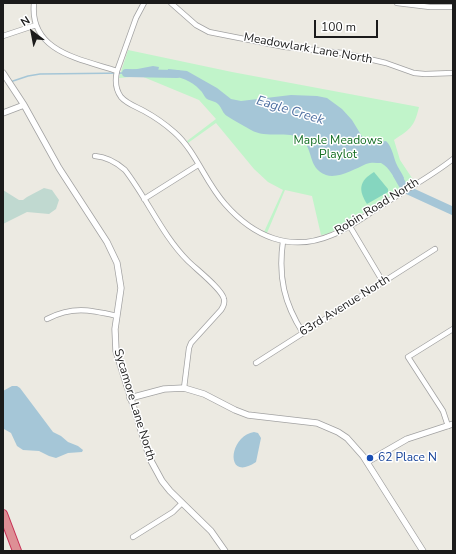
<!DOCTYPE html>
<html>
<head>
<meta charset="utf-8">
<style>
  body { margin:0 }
  #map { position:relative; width:456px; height:554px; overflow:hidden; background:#eceae2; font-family:"Nunito Sans",sans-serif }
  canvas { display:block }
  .frame { position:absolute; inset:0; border:4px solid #1b1b1b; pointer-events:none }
  .north { position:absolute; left:12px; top:12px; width:40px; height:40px; -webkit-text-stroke:3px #fff; paint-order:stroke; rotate:328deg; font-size:11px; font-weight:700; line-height:16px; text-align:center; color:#1b1b1b }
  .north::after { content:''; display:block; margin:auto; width:14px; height:18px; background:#1b1b1b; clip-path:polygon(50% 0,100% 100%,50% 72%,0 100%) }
  .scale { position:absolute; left:314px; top:20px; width:64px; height:18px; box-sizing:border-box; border:2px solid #1b1b1b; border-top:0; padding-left:5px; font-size:12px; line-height:14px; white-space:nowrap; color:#1b1b1b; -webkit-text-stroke:3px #fff; paint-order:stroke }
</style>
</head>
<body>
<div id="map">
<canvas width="456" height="554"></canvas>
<div class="frame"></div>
<div class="north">N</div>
<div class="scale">100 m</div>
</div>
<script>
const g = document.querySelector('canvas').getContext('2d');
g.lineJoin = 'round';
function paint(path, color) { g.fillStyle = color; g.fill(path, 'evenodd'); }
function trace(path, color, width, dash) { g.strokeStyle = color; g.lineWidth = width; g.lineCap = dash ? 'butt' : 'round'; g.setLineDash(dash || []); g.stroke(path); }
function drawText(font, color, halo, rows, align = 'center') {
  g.font = font + ' "Nunito Sans",sans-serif'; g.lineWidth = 3; g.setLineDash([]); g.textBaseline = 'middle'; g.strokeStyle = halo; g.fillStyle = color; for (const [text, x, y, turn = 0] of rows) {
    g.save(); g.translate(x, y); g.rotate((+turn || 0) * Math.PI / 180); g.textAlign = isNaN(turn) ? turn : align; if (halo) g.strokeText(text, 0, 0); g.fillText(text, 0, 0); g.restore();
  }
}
paint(new Path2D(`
  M44,188L52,190L59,200L56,209L49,214L27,212L3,224V190L19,200H23L27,197Z`), '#c0d9d0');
paint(new Path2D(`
  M128,50L232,72L419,107C414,128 410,129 394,140L400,160L414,181L339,228L327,234L321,235L312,196L285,190L267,233L264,232L283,190L268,182L254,169L216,123L188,143L187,141L216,119L199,100L141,76L119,78Z`), '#c1f4ca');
paint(new Path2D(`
  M374,172L388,189V192L367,204C358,190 359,181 374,172Z`), '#85d6bf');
paint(new Path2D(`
  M153,66L159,67L157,75C147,76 137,74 126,74V73L127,71Z
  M168,69L187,71L217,88L231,99L241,101L291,95L317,96L327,98L342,109L352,120L366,143C372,144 379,142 386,141C392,147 393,155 396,163C398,168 402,173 404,178L401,183C393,180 391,168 381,163C376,163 371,162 366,164C355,169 338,179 326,175C307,168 314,148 301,139C289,130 266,139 251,130C243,125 234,121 227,116C223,114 222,108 218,104C215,101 211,101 207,99C204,97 203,92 200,90C191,80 180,77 167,75Z
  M12,386H17L20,388L53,432L61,436L68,442L78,446L83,450L82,452L68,453L56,458L49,456L39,451L23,450L17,446L11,433L4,429L3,427V391Z
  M254,432L258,433L261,438L256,462C225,483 228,436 254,432Z`), '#a5c6d7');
trace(new Path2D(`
  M10,82L28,76L40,74L127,73`), '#a5c6d7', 1.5);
trace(new Path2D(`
  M126,73L177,74
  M397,175L405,189L453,211`), '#a5c6d7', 8);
const minor = new Path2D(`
  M34,3C29,52 81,59 117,71
  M144,3L136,18L117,71C115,80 115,89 121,97C127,104 137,107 144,111C155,117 165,124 174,132C196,151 205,182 225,204C253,236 290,253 332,235C352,227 369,213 387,202C409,188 433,175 453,159
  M171,3L196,25L209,32L285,47L343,53L386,63L414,73L425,74L453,73
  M397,3L430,7H453
  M3,36L36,25
  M95,156C107,157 116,162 125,170C148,200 162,235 188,261C196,269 222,289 224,299C225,303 223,307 221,310L191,343L189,348L184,388
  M144,199L198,165
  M349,225L383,282
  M283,241C278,277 284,303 303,333
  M47,319C73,306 90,310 117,316
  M256,363L435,249
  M448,426L443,411L408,357L453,329
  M133,537L173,512L182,503`);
const tertiary = new Path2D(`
  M3,73L24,105L59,168L107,242L117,263L121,288L115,329L116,351L150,459L162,481L170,491L211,531L225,551
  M3,113L24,105
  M130,398L164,389L184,388L204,394L235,410L248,415L317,423L338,432L347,438L363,456L423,551
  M367,462L407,439L453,424`);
const motorway = new Path2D(`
  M3,514L17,551`);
trace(minor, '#a2a2a2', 6);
trace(tertiary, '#a2a2a2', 7);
trace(motorway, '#c73156', 10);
trace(minor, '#fff', 4.5);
trace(tertiary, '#fff', 5.5);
trace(motorway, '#de8f95', 8);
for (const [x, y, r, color] of [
  [370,458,4,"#1a4fb4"]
]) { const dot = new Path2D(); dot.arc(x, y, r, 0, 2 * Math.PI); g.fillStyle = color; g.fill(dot); trace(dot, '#fff', 1.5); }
drawText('12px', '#1b1b1b', '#fff', [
  ["Meadowlark Lane North",308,49,10],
  ["Robin Road North",377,207,-32],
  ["63rd Avenue North",345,306,-32],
  ["Sycamore Lane North",134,405,73]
]);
drawText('12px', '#146f24', '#fff', [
  ["Maple Meadows",338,141],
  ["Playlot",338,155]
]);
drawText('12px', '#164399', '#fff', [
  ["62 Place N",378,458]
], 'left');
drawText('italic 13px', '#5071a2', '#fff', [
  ["Eagle Creek",290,111,17]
]);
</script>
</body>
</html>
